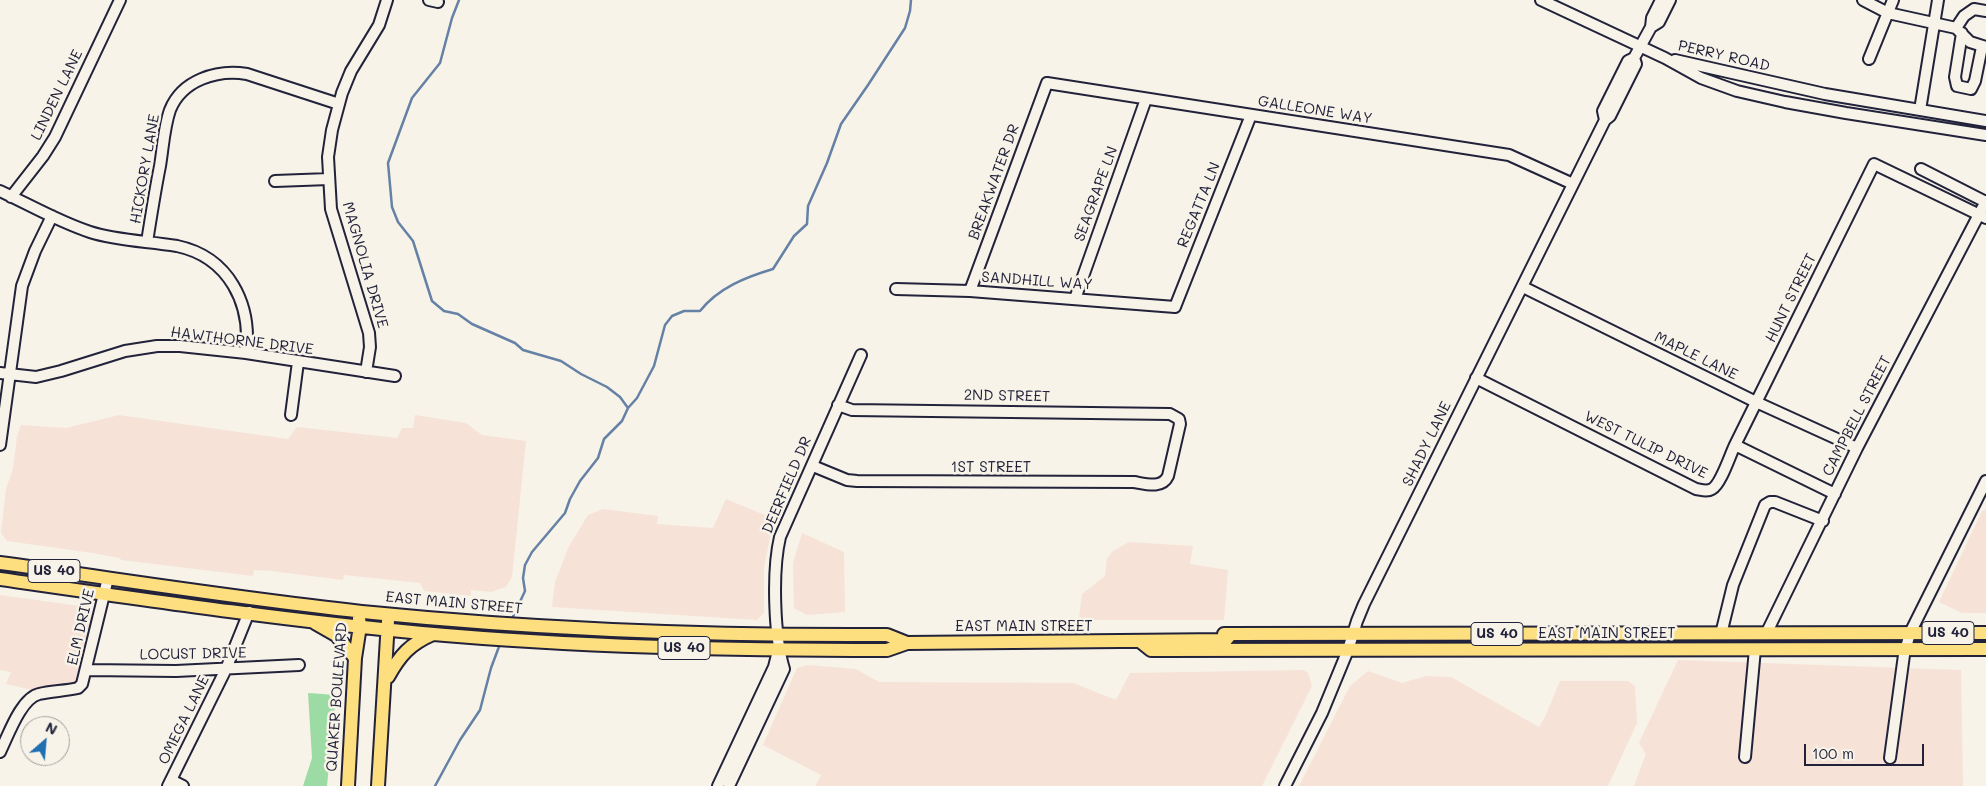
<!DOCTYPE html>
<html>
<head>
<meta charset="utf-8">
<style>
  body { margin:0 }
  #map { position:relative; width:1986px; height:786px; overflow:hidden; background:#f7f3e8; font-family:Mali,sans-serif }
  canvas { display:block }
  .north { position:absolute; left:20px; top:716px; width:50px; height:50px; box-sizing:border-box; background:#f7f3e8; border:1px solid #a29fa3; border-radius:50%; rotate:27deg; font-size:14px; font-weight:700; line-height:20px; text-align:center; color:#22223b }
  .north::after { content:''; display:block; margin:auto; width:18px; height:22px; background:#1f6fb2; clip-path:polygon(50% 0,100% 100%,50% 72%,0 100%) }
  .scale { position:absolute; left:1804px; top:744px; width:120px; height:22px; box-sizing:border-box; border:2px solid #22223b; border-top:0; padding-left:6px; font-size:15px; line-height:18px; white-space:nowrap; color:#22223b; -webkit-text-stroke:4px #f7f3e8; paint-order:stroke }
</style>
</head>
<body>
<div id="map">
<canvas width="1986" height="786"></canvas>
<div class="north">N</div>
<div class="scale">100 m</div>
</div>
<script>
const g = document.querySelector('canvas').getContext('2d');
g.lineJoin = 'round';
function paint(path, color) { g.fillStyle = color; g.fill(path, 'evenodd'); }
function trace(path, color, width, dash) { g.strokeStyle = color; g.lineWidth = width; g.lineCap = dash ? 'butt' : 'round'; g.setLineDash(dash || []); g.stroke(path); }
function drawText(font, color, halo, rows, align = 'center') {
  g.font = font + ' Mali,sans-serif'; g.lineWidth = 5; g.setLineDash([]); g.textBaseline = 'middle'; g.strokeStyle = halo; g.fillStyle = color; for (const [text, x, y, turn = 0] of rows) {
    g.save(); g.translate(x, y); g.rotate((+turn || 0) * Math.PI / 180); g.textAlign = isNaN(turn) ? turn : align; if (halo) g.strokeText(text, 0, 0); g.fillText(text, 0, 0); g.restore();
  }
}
paint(new Path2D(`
  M119,415L288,439L297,427L397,438L402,428H413L415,415L466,423L482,435L526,441L512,577L506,587L491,592L471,590V596L424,591L420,583L344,575L343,580L271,571L254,570L253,576L121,560L120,558L92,553L7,541L1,533L6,489L13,469L17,437L21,425L66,428Z
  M726,499L774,519L764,567V613L757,620L552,607L555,582L569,546L588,515L603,509L658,516L657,524L713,528Z
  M1986,509V613H1962L1939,602L1982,511Z
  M802,533L844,552L845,612L807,615L794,608L793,563Z
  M1129,542L1193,546L1190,564L1228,570L1224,620H1094L1079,618L1082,594L1105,576L1107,558L1113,551Z
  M0,595L94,608L75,683L32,690L6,684L11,672L0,670Z
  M1678,660L1961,670L1963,786H1634L1646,754L1639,743Z
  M808,665L856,669L879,682L1073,683L1116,700L1130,673L1303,670L1308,673L1312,686L1262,786H815L821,775L763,745L797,668Z
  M1368,671L1402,683L1426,676L1451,677L1539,727L1545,717L1560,681H1628L1635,686L1637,723L1608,786H1299L1350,686Z`), '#f7e2d8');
paint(new Path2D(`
  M308,693L336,695L327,786H303L312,758Z`), '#9ddba4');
trace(new Path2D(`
  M459,0L452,18L440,63L412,98L388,163L392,207L398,222L413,241L432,301L444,311L458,314L472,324L515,343L523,350L561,361L581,374L607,387L620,397L628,408
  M511,621L525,591L523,578L525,565L532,552L565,513L570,499L580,481L598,458L604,439L622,421L628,408L637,398L654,366L665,325L672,316L684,311H700C718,288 746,277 773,269L794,236L807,224L808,206L827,163L841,124L868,85L905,28L910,11L911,0
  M435,786L460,740L480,710L491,668L500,644`), '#6581a5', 2.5);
const minor = new Path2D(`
  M429,0L438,2
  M1541,0L1665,58L1701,78L1737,91L1785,102L1846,113L1986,135
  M1661,0L1652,18L1651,27L1659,22L1670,0
  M1863,0L1888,13L1956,28L1970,42L1986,47
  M1956,28L1964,16L1974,9L1986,11
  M1962,33L1955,77L1957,86L1971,89L1975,81L1982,47
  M1869,59L1893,0
  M1675,60L1825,94L1986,121
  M1920,110L1938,0
  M1605,120L1603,111L1628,61L1634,58L1651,27
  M1921,169L1986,202
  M275,181L329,179
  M0,191C30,205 59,222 90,232C118,241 148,241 177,246C229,257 252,304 246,353
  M11,197L43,156L55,137L120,0
  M147,242C151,217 155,191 160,166C163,148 164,127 170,110C182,80 217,69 247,74L339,104
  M1523,287L1756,402L1857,448
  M896,289L970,291L1175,307L1251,115
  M970,291L1047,83L1509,155L1573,184
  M1075,299L1146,99
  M366,372L370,347L369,333L331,209L328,157L332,130L342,93L351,71L379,25L387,0
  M0,373L36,377L61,371L125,351L157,346H180L246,353L395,376
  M1476,378L1696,489C1702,490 1707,492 1712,489C1721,484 1730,455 1735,445L1874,164L1986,218
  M291,415L298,362
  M0,445L22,286L35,251L52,216
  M1735,445L1835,494
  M813,466L847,480L857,481L1134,482C1146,484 1162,489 1168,476L1180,424L1179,419L1170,414L852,410L838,405
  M1721,634L1733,585L1765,505L1770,502H1775L1823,521
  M1766,634L1857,448L1986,201
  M87,670L176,671L299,665
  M0,752C8,736 21,698 39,694C51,691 65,691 78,688L82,684L108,578
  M1745,757L1755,649
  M1890,758L1904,655L1910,633L1986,481
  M171,780L183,786
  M168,786L226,669L249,612
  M718,786L774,667L778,651
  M729,786L784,669C774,636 772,571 780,537L861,355
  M1285,786L1322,713L1348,650L1357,621L1364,604L1605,120L1610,116L1636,64L1634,58`);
const major = new Path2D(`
  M0,563C124,580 248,600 373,613C544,630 716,636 887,635L907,643
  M0,579C140,599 281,620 422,633C577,647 731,650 887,650L907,643L1226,640L1231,634
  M315,623L336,635L355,658
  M1224,634L1986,633
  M1141,642L1151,650L1986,649
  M388,677C400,655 410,644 433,634
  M348,786L355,658L360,626L359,618
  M378,786L388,621`);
trace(minor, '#22223b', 14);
trace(major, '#22223b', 16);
trace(minor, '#f7f3e8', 10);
trace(major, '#fedf80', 12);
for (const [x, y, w] of [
  [54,571,52],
  [1948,633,52],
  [1497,634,52],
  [684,648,52]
]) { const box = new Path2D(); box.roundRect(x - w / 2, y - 11.5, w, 23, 4); g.fillStyle = '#f7f3e8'; g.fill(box); trace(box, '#22223b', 1); }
drawText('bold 14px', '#22223b', null, [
  ["US 40",54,571],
  ["US 40",1948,633],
  ["US 40",1497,634],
  ["US 40",684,648]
]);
drawText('15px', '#22223b', '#f7f3e8', [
  ["PERRY ROAD",1724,56,13],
  ["LINDEN LANE",57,95,-64],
  ["GALLEONE WAY",1315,110,9],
  ["HICKORY LANE",145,169,-80],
  ["BREAKWATER DR",994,182,-70],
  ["SEAGRAPE LN",1096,194,-70],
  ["REGATTA LN",1199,205,-68],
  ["MAGNOLIA DRIVE",365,265,74],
  ["SANDHILL WAY",1037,281,4],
  ["HUNT STREET",1791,298,-64],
  ["HAWTHORNE DRIVE",242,341,7],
  ["MAPLE LANE",1696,356,26],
  ["2ND STREET",1007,396,1],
  ["CAMPBELL STREET",1857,416,-63],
  ["SHADY LANE",1427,444,-64],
  ["WEST TULIP DRIVE",1646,445,26],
  ["1ST STREET",991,467],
  ["DEERFIELD DR",787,485,-67],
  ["EAST MAIN STREET",454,603,5],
  ["EAST MAIN STREET",1024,626],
  ["ELM DRIVE",81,627,-77],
  ["EAST MAIN STREET",1607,633],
  ["LOCUST DRIVE",193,654,-1],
  ["QUAKER BOULEVARD",337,697,-86],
  ["OMEGA LANE",184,720,-64]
]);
</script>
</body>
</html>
